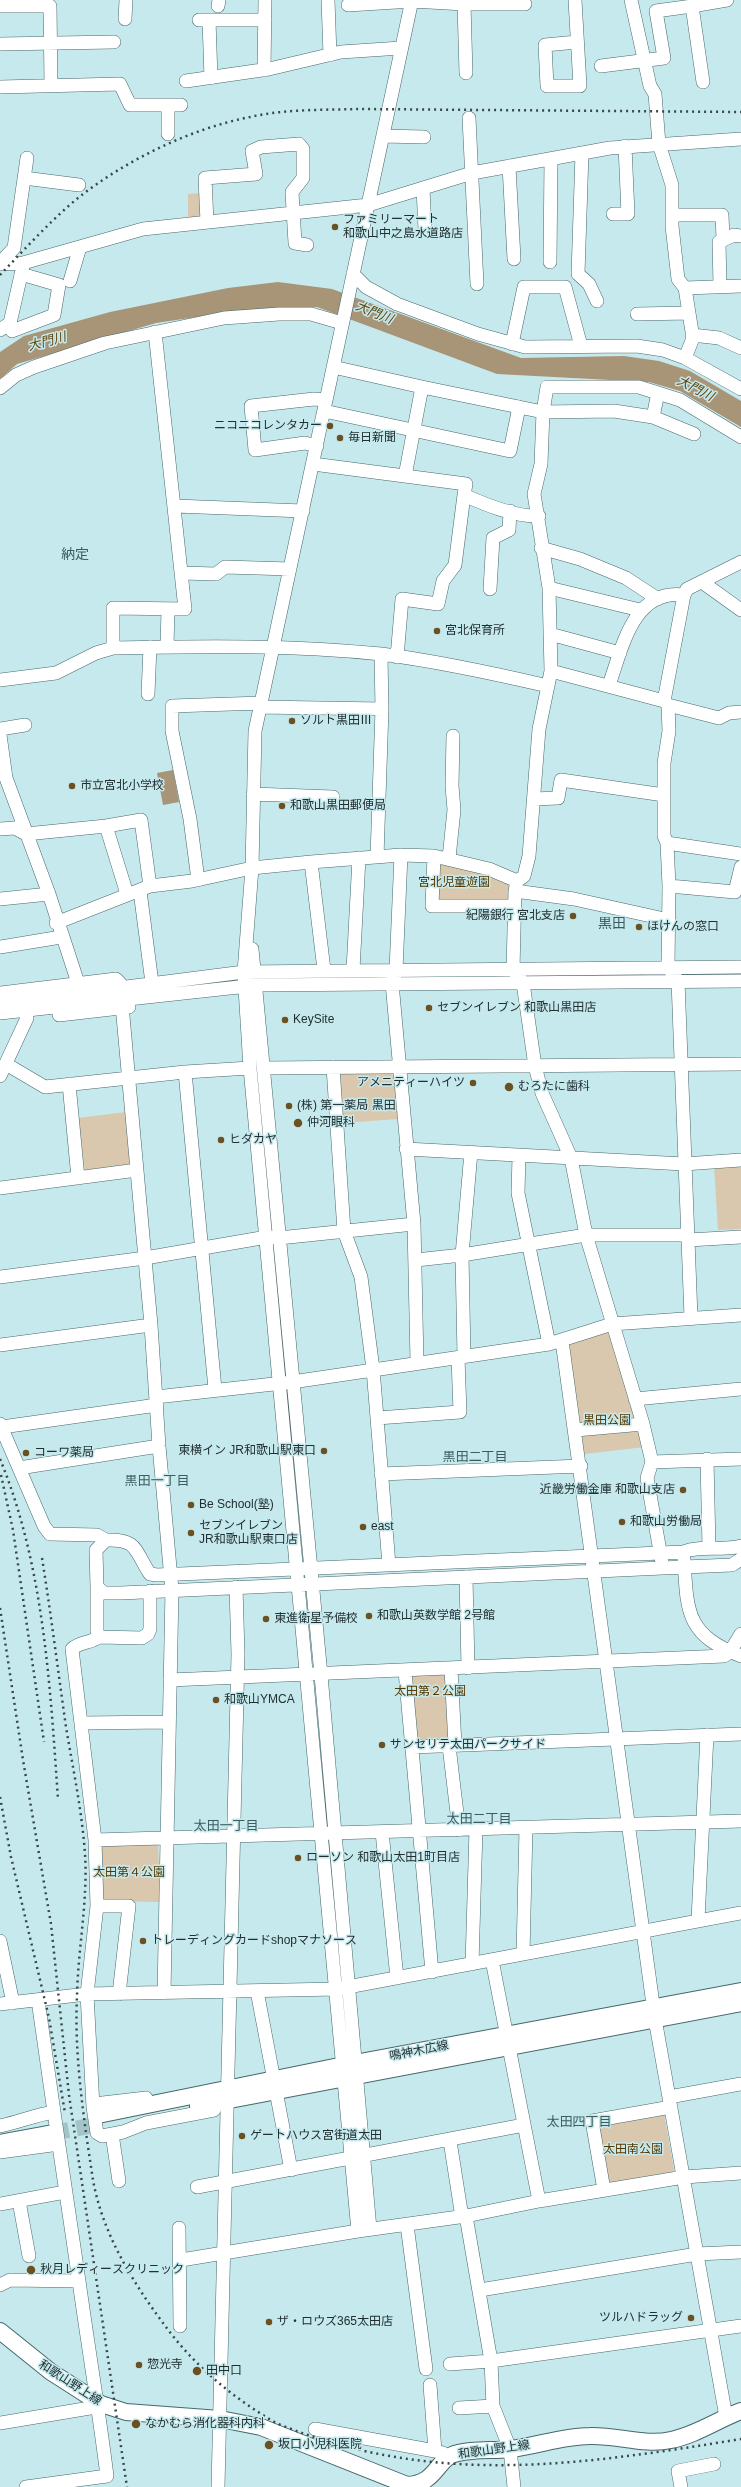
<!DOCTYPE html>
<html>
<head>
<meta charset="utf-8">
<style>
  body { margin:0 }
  canvas { display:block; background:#c5e9ed }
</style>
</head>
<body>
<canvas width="741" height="2487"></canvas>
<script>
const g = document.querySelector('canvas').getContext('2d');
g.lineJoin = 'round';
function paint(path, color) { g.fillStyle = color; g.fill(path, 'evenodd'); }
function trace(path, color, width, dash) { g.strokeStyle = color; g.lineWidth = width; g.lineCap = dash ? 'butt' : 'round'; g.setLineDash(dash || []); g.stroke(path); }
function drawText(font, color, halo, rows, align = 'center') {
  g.font = font + ' Arial,"Noto Sans JP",sans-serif'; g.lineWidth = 3; g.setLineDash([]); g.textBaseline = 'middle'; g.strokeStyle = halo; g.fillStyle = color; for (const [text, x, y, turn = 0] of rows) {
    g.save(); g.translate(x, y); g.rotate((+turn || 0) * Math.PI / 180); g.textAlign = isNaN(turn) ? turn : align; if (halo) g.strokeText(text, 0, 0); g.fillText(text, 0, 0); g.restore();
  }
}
paint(new Path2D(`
  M200,193L203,215L199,220L188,221V194Z
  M435,862L488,871L512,886L508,892L509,899L506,902L438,903Z
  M390,1073L394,1077L398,1119L342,1123L339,1077L341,1074Z
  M126,1112L131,1166L85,1172L78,1118Z
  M741,1164V1229L718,1230L714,1166Z
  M608,1329L645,1447L584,1454L566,1344Z
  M448,1672L452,1743L415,1744L409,1675Z
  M158,1843L160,1902L100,1901V1844Z
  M664,2114L674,2170L671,2173L609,2184L595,2125Z`), '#d9c8ae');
paint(new Path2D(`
  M278,282L332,289L521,358L624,356L659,361L690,371L741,401V427L680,391L649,382L497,374L317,307L237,311L156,323L17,364L0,379V352L24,336L110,312L228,288Z
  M173,770L179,802L163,805L157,773Z`), '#a89476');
trace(new Path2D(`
  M53,2133L100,2124`), '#a4c4c7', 16, [16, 8]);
const minor = new Path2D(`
  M328,0L330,55
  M575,0L580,86H547L545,45L577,42
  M631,0L650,86L655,94L659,144L672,185V226L678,279L685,288L693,338L685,358
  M464,4L466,73
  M348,5L412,1L464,4H525
  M0,6H50L51,85
  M218,6L219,0
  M125,19L126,0
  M199,20H265
  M209,20L211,78
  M0,44L114,42
  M601,66L664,58L656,11L692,6
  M264,70L265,0
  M186,81L269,69L341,52L401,48
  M703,82L692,6L727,0
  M0,87L120,84L130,105H181
  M168,105V134
  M469,118L477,284
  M383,136L424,137
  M582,153L578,274L589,284L597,301
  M509,166L514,259
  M24,178L79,185
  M423,188L425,230
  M613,214H628L625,146
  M672,215H722L723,239
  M207,222L205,178L256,174L252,151L261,147L299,144L303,149V178L292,192L295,243L307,245
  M550,262L551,159
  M0,263L14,248L27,158
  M0,264L23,263L143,229L368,205L472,173L610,148L741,139
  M353,274L366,287L397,304L478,334L525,347L637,346L663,350L685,358L741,389
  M70,281L80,247
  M720,286L719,242L734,235L741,236
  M685,288L741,286
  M637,314L689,313
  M10,323L12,331L54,315L59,285L21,274
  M0,330L10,323L23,266
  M692,335L719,338L741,348
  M512,344L524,287H565L581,346
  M333,367L422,387L405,476
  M422,387L543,412L614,411L653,417
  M0,388L16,375L34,367L105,343L224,318L279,314H311L342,323
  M658,393L653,417L694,434
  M324,411L510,451L519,407
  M317,446L305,443L255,450L251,406L314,399L326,400
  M313,464L466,484L464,495
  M175,506L303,511
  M541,548L580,559L626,578L658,599
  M182,573L216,574L225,567L290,569
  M702,582L741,610
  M549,588L640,610
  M490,589L493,538L509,530L510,511
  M550,634L620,653
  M167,647L168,609
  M113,648V608L185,609L155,332
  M397,657L402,599L438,604L443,581L455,565L464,495C486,505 515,517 539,516
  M551,671L664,701L668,705L669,731L664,763V836L667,843L669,886L668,967L678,981L691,1317
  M0,680L56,673L96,653L113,648C203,646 292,645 381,654C437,661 492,673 548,686
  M609,685C622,649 633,588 684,595
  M148,694L150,647
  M664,701L684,595L687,589L741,562
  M668,705L719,718L729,713L741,712
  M259,707L382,709
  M0,729L25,725
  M0,735L6,778L49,894L78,983
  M253,794L333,797
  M534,799L558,798L561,780L664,795
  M106,826L127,894
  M0,829L15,828L26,834L106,826L141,820L150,886
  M667,843L741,854
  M401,855L396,970L392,983L414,1224L417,1362
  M434,856L432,906H514
  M377,857L382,709L381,655
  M449,858L454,810L452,786L453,736
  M311,862L324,970
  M198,880L190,819L172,731V706L261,703
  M669,886L735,892L741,867
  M140,891L152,983
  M515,891L574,899L669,920
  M0,899L49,894
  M56,923L150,886L192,881L252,868L311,862L401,855L434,856L489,869L517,881
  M0,947L61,937
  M252,949L321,1675L370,2229
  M353,970L359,858
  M0,993L116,979L120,983L151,1325L159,1446L172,1590L164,1993
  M0,1003L244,972L741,967
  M0,1013L257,985L741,981
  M59,1015L129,1007
  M6,1064L45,1087L185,1072L250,1068
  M333,1067L344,1231L361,1277L373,1369L389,1565
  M264,1068L741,1064
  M185,1072L215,1389
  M0,1076L27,1018
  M69,1084L78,1178
  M406,1149L684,1164L741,1160
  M519,1156L518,1193L549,1344
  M0,1188L137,1170
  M688,1240L741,1237
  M416,1260L462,1255L586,1235H688
  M0,1277L145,1258L267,1237L279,1238L414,1224
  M562,1341L655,2019L726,2417
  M0,1345L151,1325
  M464,1357L462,1255L471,1152
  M156,1397L292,1382L549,1344L612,1324L741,1315
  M635,1399L741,1389
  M377,1418L460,1412L458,1358
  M0,1424L44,1526L50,1534L97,1535L106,1540
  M2,1427L157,1405
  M576,1430L643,1424
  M707,1459L709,1548
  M652,1462L741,1459
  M19,1468L159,1446
  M381,1474L581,1466
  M741,1546C722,1551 701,1545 683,1552L157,1575L150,1574C134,1550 138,1539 106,1540L96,1550L97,1587L104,1593H121L684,1567L732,1565L741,1559
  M684,1559C687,1612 686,1635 741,1656
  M663,1568L647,1478L652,1462L643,1424L586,1235L571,1158L542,1093L535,1066L523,983L513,969L515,891L517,881L524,876L529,856L539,729L551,671L549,588L534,494L541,464L543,412L547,387H639L680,400L741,437
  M466,1577L468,1668
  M97,1587V1631L99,1637
  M99,1637C91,1643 79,1642 72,1649L95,1840L97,1906L87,1994L93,2107L97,2133L102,2136L123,2132L146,2123L214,2110
  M99,1637L142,1638L148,1634L150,1629V1591
  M451,1669L455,1745
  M405,1671L432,1972
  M170,1680L724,1656L730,1652L741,1634
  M82,1723L168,1722
  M449,1746L459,1830
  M413,1747L741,1734
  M382,1832L397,1978
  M95,1840L741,1821
  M97,1906H129L119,1994
  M698,1920L707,1735
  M0,1941L13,2003
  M523,1954L526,1828
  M492,1960L539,2201
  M472,1964L476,1829
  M257,1991L291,2170
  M0,2004L87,1994L337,1989L741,1913
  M669,2097L741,2084
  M94,2104L146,2098
  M54,2112L79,2281
  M0,2126C19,2122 35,2115 54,2112L38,2000
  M112,2134L119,2181
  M450,2141L461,2211L466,2216L491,2361L493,2406L510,2449L514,2487
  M0,2152L59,2144
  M197,2187L524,2125
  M604,2190L592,2121L671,2107
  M19,2201L29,2256
  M0,2204L65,2192
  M407,2225L426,2369
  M179,2228L180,2326
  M358,2231L250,1068L244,972L252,868L255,731L412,0
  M181,2260L358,2231L466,2216L539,2201L684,2177L741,2173
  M0,2285L10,2280L79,2281C88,2346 99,2411 107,2476L26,2487
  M480,2290L697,2254L741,2252
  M450,2364L491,2361L741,2326
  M430,2385L435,2451
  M459,2408L493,2406
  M0,2423L96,2407L101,2404
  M315,2429L435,2451L443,2453L447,2458
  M218,2487L238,1654L236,1587
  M681,2487L678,2471L714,2464`);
const major = new Path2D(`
  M198,2106L741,2003
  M98,2115L344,2065L741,1991
  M0,2143L53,2133
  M0,2331L51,2372L101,2404L126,2412L220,2419L261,2427L407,2485C438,2484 436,2457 458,2453C475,2449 493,2451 510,2449C537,2446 563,2436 590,2436C617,2435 645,2446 671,2440C696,2435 717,2420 741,2411`);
trace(minor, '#48686b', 14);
trace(major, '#48686b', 18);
trace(minor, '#fff', 13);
trace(major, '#fff', 16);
trace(new Path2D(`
  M0,275C25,249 50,221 78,198C126,160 190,129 250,117C285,109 323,110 359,109L741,112
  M0,1459C44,1566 50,1685 58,1799
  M1,1475L13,1530L44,1742
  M42,1558C51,1614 58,1671 66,1727C73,1769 82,1811 85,1854C88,1901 78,1948 77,1996C74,2055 84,2121 93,2180C103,2236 135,2286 169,2331C198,2369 235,2399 276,2423C432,2487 576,2466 741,2439
  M0,1608L23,1760L51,1924L69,2095L127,2487
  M0,1797L11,1857L49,2018L65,2113`), '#38484a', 2.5, [2, 4]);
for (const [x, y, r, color] of [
  [335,227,4,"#6b5022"],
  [330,426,4,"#6b5022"],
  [340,438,4,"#6b5022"],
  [437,631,4,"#6b5022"],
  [292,721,4,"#6b5022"],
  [72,786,4,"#6b5022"],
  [282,806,4,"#6b5022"],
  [573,916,4,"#6b5022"],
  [639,927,4,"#6b5022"],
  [429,1008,4,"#6b5022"],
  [285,1020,4,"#6b5022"],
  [473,1083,4,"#6b5022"],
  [509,1087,5,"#6b5022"],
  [289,1106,4,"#6b5022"],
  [298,1123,5,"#6b5022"],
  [221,1140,4,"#6b5022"],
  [324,1451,4,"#6b5022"],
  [26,1453,4,"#6b5022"],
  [683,1490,4,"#6b5022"],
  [191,1505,4,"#6b5022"],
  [622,1522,4,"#6b5022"],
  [363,1527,4,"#6b5022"],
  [191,1533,4,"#6b5022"],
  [369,1616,4,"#6b5022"],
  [266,1619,4,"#6b5022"],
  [216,1700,4,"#6b5022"],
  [382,1745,4,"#6b5022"],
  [298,1858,4,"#6b5022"],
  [143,1941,4,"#6b5022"],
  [242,2136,4,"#6b5022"],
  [31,2270,5,"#6b5022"],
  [691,2318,4,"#6b5022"],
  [269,2322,4,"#6b5022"],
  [139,2365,4,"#6b5022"],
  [197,2371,5,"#6b5022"],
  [136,2424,5,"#6b5022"],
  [269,2445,5,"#6b5022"]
]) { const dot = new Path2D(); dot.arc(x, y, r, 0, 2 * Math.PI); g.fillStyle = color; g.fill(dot); trace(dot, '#c5e9ed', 1.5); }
drawText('12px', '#222f31', '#c5e9ed', [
  ["ファミリーマート",343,220],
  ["和歌山中之島水道路店",343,234],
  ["ニコニコレンタカー",322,426,"right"],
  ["毎日新聞",348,438],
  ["宮北保育所",445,631],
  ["ソルト黒田Ⅲ",300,721],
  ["市立宮北小学校",80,786],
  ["和歌山黒田郵便局",290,806],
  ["紀陽銀行 宮北支店",565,916,"right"],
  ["ほけんの窓口",647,927],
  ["セブンイレブン 和歌山黒田店",437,1008],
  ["KeySite",293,1020],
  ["アメニティーハイツ",465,1083,"right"],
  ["むろたに歯科",518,1087],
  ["(株) 第一薬局 黒田",297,1106],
  ["仲河眼科",307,1123],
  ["ヒダカヤ",229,1140],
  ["東横イン JR和歌山駅東口",316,1451,"right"],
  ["コーワ薬局",34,1453],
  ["近畿労働金庫 和歌山支店",675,1490,"right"],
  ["Be School(塾)",199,1505],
  ["和歌山労働局",630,1522],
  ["セブンイレブン",199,1526],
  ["JR和歌山駅東口店",199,1540],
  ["east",371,1527],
  ["和歌山英数学館 2号館",377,1616],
  ["東進衛星予備校",274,1619],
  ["和歌山YMCA",224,1700],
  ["サンセリテ太田パークサイド",390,1745],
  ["ローソン 和歌山太田1町目店",306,1858],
  ["トレーディングカードshopマナソース",151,1941],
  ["ゲートハウス宮街道太田",250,2136],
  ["秋月レディースクリニック",40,2270],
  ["ツルハドラッグ",683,2318,"right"],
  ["ザ・ロウズ365太田店",277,2322],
  ["惣光寺",147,2365],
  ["田中口",206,2371],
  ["なかむら消化器科内科",145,2424],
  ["坂口小児科医院",278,2445]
], 'left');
drawText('12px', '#553900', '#c5e9ed', [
  ["宮北児童遊園",454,883],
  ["黒田公園",607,1421],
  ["太田第２公園",430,1692],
  ["太田第４公園",129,1873],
  ["太田南公園",633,2150]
]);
drawText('12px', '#222f31', '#c5e9ed', [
  ["鳴神木広線",419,2051,-11],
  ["和歌山野上線",70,2383,33],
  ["和歌山野上線",494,2450,-8]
]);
drawText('italic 13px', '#60440c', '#c5e9ed', [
  ["大門川",374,313,22],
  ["大門川",47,342,-15],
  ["大門川",695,389,27]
]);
drawText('13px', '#3c5c5f', '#c5e9ed', [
  ["黒田二丁目",475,1457],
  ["黒田一丁目",157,1481],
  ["太田二丁目",479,1819],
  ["太田一丁目",226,1826],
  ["太田四丁目",579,2122]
]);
drawText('14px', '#3c5c5f', '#c5e9ed', [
  ["納定",75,555],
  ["黒田",612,924]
]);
</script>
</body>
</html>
